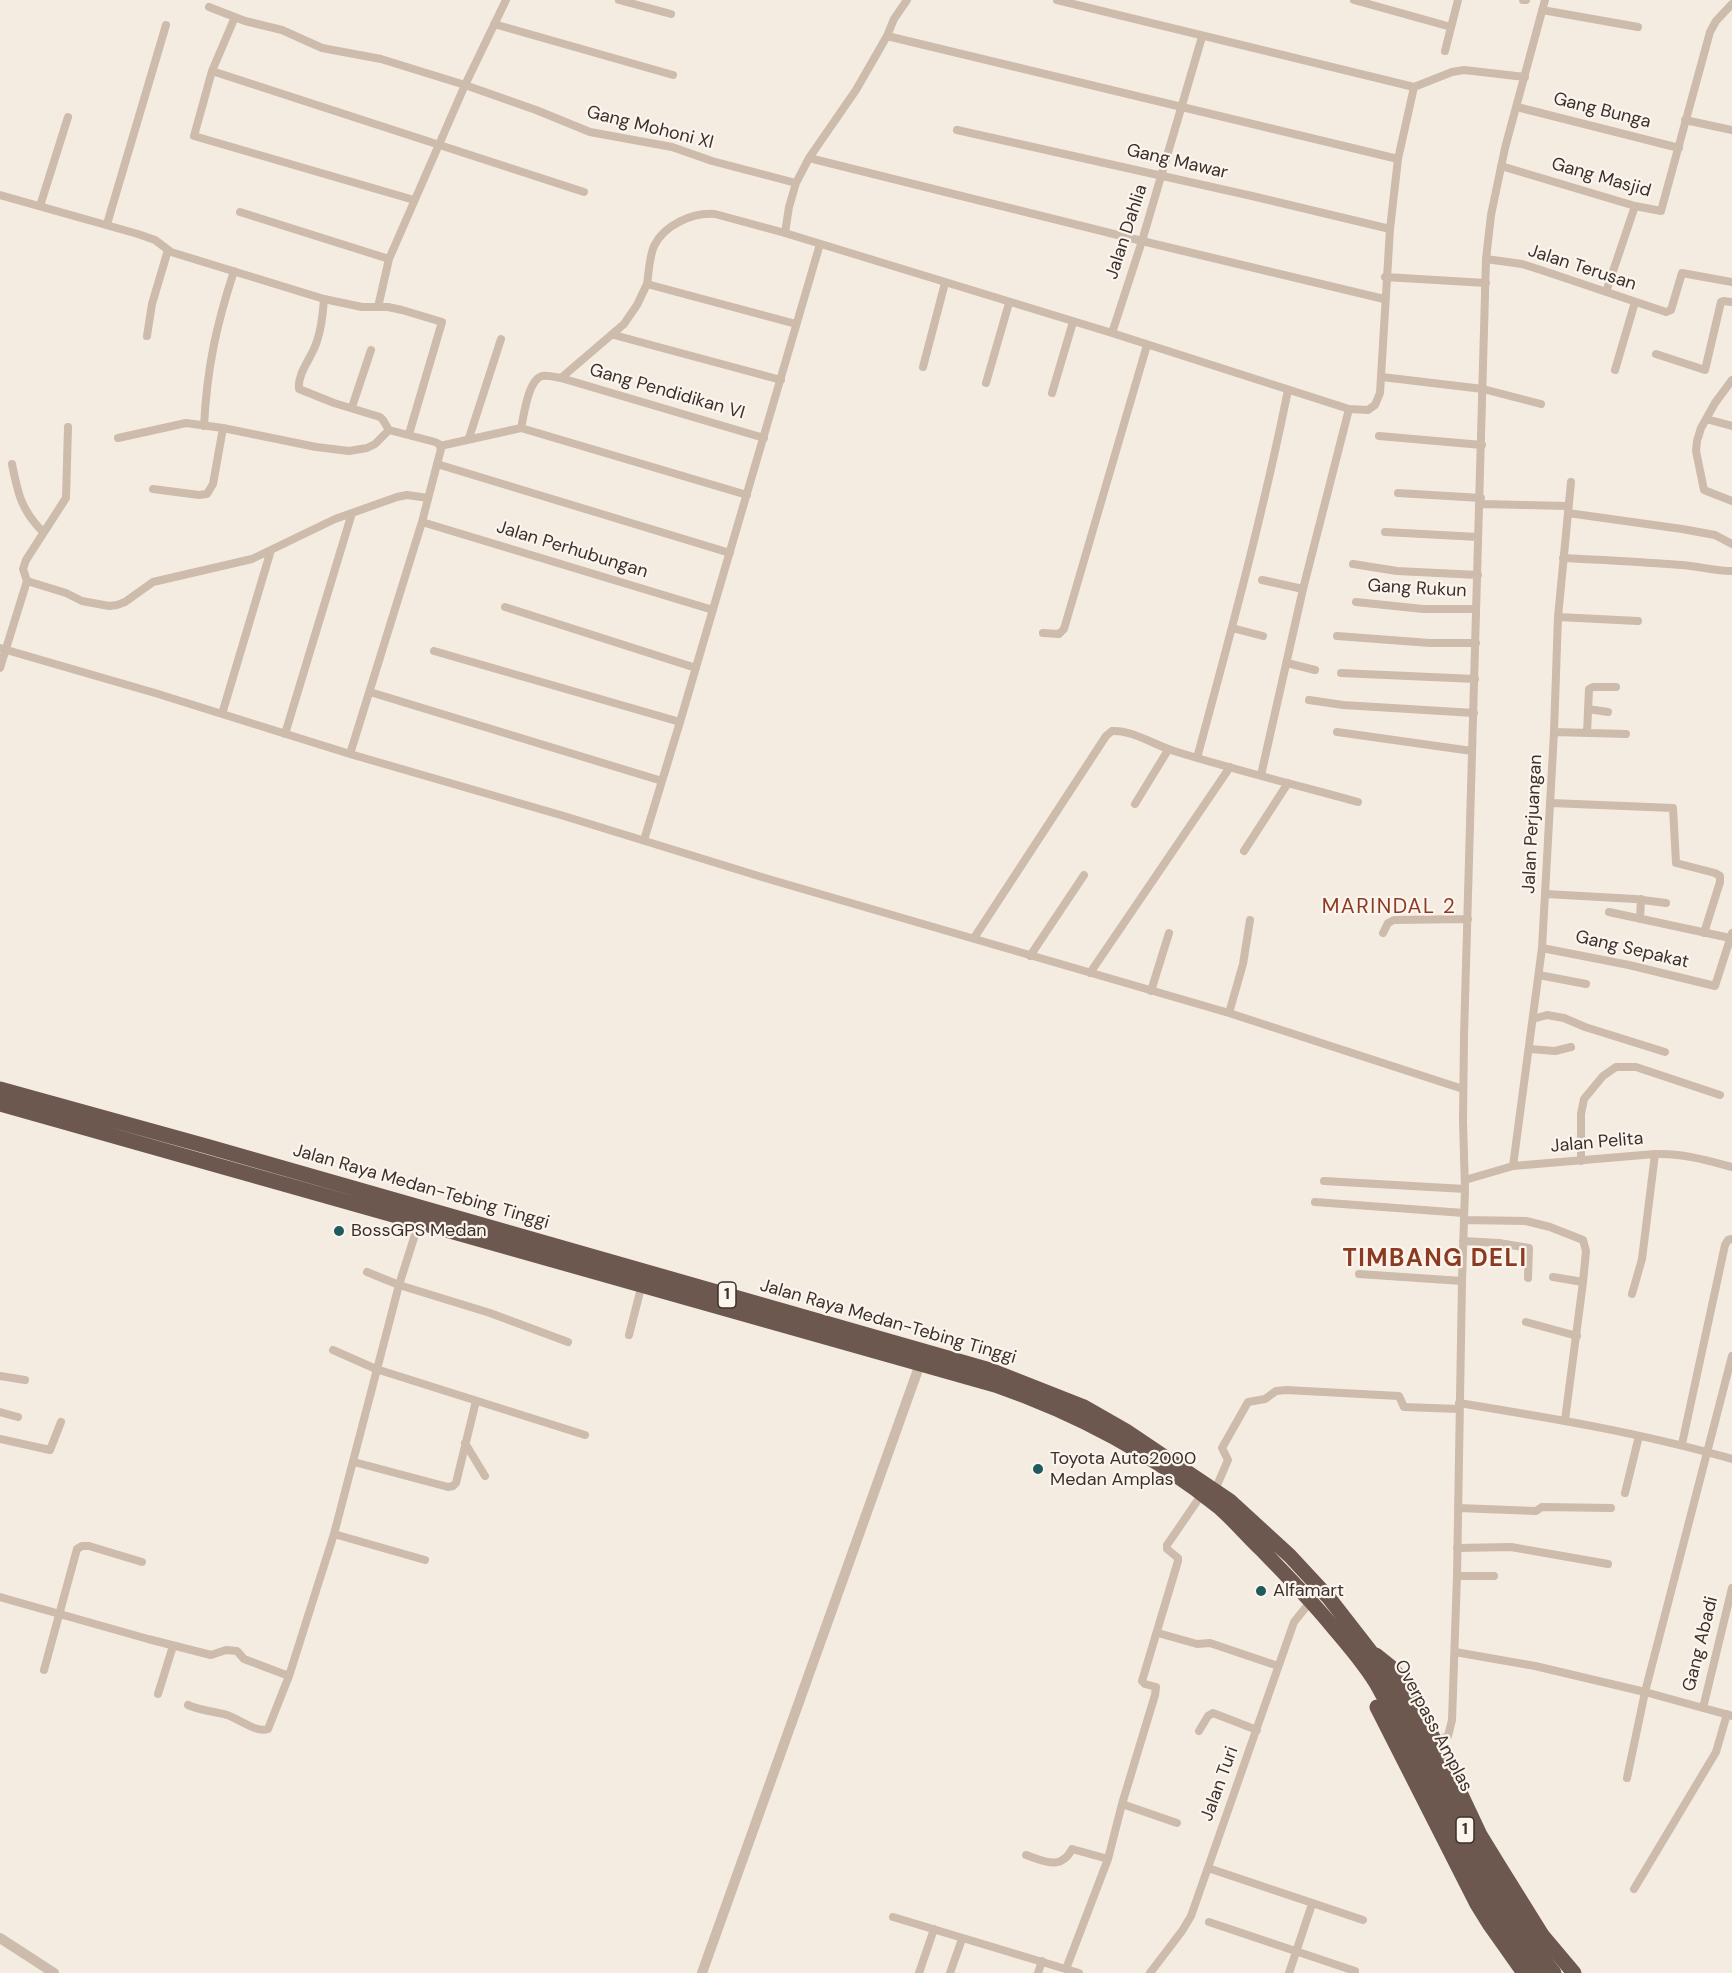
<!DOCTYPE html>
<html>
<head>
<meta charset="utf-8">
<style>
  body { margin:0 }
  canvas { display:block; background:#f4ebe1 }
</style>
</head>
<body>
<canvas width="1732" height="1973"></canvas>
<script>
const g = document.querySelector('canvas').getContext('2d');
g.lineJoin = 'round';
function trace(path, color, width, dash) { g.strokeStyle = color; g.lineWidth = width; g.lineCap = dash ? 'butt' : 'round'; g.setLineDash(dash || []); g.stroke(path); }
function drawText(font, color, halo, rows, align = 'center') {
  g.font = font + ' "DM Sans",sans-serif'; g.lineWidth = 4.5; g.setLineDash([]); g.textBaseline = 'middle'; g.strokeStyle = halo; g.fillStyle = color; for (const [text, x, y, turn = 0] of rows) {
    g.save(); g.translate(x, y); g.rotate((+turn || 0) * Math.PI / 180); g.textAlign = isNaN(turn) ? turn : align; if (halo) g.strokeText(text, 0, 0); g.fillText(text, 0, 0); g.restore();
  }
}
trace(new Path2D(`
  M619,0L671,14
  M1354,0L1451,27
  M1523,0H1526
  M209,7L245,21L282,30L322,48L381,59L465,85L536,110L590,132L672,147L712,161L796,183
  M1542,10L1638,27
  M235,17L212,71L194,136L414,200
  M494,24L673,75
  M887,36L1398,159
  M1445,51L1458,0
  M212,71L584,192
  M1414,87L1452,72L1464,70L1525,77
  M1517,107L1679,148
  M1685,120L1732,130
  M957,130L1252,196L1390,229
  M809,158L1142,241L1384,299
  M1501,166L1635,206L1661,211L1710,32L1716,21L1732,4
  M0,195L138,234L155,240L171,252L324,299L362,307H388L402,310L442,322L409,434
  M40,206L68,117
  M240,212L389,259
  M107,224L166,25
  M785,233L789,207L796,183L809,158L856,90L887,36L894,19L907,0
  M1486,259L1522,264L1541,270L1666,312L1671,310L1682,273L1732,282
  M1385,277L1486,283
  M647,284C649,272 649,258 654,246C664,225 693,212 715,214L785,233L1112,333L1349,409L1368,410L1375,405L1380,393L1390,229L1398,159L1414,87L1057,0
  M1606,292L1635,206
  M324,299C323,313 322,327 317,341C313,356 297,373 299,389L334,403L380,417L383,420L389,430L435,442L439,444L441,449L422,522L350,754
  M378,307L389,259L465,85L506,0
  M1112,333L1142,241L1202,37
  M614,335L781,380
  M147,336L152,304L168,250
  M1656,354L1705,370L1721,302L1723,301L1732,302
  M923,367L945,283
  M1615,370L1635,302
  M1382,377L1483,389L1541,404
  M561,378L624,324L637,305L647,284L796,324
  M1732,380L1715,403L1701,428L1697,441L1696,451L1704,490L1732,501
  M986,383L1009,303
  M1052,393L1073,322
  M352,407L371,350
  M1706,419L1732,426
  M204,426C207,368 216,326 234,271
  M521,428C524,415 528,380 542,376C548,375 555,377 561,378L764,438
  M1379,436L1482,445
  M118,438L186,423L223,428L316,447L349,451L367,448L375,444L389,430
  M469,438L501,339
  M440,446L521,428L747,495
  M12,464C18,494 21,510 43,532
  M437,464L730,553
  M153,489L199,495L207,494L213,484L223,428
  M1398,493L1481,498
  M1481,504L1568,506
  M1568,513L1682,529L1715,535L1732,544
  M422,522L713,610
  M1385,532L1478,537
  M1563,558C1602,560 1642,562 1681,565C1698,566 1714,571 1732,571
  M1353,564L1397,571L1478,575
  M1262,580L1303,589
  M27,581L23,569L26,560L66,498L68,427
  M1356,602L1423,609H1476
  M505,607L696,668
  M1558,617L1638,621
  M1232,628L1263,636
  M1043,633L1059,634L1064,629L1147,345
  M1337,636L1430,643H1476
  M0,648L155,693L350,754L564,816L765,878L1229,1013L1463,1089
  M434,651L680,722
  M1287,663L1315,670
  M0,668L27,581L66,593L82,601L109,606L117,605L125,602L153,582L252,559L335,519L397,497L407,495L428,498
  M1341,673L1475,679
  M370,692L662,781
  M1309,700L1343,705L1474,713
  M1588,709L1608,712
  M222,714L271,550
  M1337,732L1472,751
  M1554,732L1626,734
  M1587,733L1589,689L1593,687H1616
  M285,734L352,513
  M1197,758C1230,636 1263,514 1288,390
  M1261,775L1303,589L1349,409
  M1551,803L1673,808L1676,863L1715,873L1720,876V882L1704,933
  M1135,804L1168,750
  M644,840L680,722L820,244
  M1244,851L1288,783
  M1546,894L1635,899L1666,903
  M1609,912L1730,938
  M1640,919L1641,899
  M1383,933L1388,923L1394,920L1468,919
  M974,938L1106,736L1112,731C1133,730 1154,745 1174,751C1235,770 1296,785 1358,802
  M1542,948L1629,965L1715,986L1732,933
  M1030,956L1084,875
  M1090,973L1230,767
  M1539,975L1586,984
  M1151,991L1169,933
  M1229,1013L1243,964L1250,920
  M1533,1019L1547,1015L1564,1018L1585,1027L1665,1052
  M1530,1049L1555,1051L1571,1047
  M1581,1161V1114L1584,1099L1603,1076L1616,1067H1636L1720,1095
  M1513,1166L1542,948L1554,732L1558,617L1571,482
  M1465,1180L1513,1166L1655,1154C1682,1153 1706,1160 1732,1167
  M1324,1181L1465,1189
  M1315,1202L1464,1213
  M1464,1220L1526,1221L1550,1227L1583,1240L1586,1251L1583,1282L1565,1420
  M1463,1241L1499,1243L1529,1248L1528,1278
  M367,1272L399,1285L490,1313L568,1342
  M1359,1274L1462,1281
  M1553,1277L1583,1282
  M1632,1294L1642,1259L1655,1154
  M1526,1322L1577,1336
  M629,1335L642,1284
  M333,1350L376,1369L585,1435
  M0,1376L25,1380
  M1459,1403C1551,1418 1642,1433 1732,1459
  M0,1412L18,1417
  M0,1439L50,1450L61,1422
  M465,1443L485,1476
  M1682,1444L1725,1245L1728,1240L1732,1239
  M354,1462L448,1487L453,1486L456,1483L476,1401
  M1215,1490L1228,1460L1222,1448L1248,1402L1265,1399L1276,1391L1286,1390L1399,1396L1404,1407L1459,1409
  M1625,1493L1639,1436
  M1458,1508L1536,1511L1542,1507L1611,1508
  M334,1534L425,1560
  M1457,1548L1511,1547L1608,1564
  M1457,1576H1494
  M0,1597L148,1639L211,1655L226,1650L237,1651L244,1659L289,1676
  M1158,1633L1197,1644L1210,1643L1278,1666
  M1455,1652L1535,1666L1645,1692L1732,1716
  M44,1670L77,1549L82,1546H89L142,1562
  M158,1694L173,1646
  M188,1705C201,1711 214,1711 227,1715C239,1719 256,1733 268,1729L289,1676L334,1534L399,1285L419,1222
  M1703,1708L1732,1588
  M1199,1731L1208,1716L1213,1713L1257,1730
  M1435,1742L1448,1736L1452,1720L1457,1576L1462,1281L1465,1189L1463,1121L1464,1036L1486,259L1491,215L1505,148L1545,0
  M1627,1778L1645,1692L1732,1356
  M1122,1804L1177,1823
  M1026,1855C1044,1861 1061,1871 1072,1849L1108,1859
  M1208,1868L1363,1920
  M1634,1889L1716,1752L1727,1714
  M893,1917L1079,1973
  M1209,1922L1355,1971
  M1066,1969L1108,1859L1122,1804L1155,1695L1156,1687L1145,1684L1142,1681L1178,1561V1558L1167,1549V1545L1202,1494
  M919,1973L934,1929
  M950,1973L962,1939
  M1038,1973L1042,1961
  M1150,1973L1182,1931L1191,1916L1294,1622L1311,1601
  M1289,1973L1312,1904`), '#cdbbac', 8);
trace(new Path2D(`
  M0,1938L54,1973
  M702,1973L920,1364`), '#cdbbac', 10);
trace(new Path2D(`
  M0,1089L206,1146L990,1370L1084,1407L1126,1431L1230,1501L1290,1556L1329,1598L1371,1652L1439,1774L1472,1845L1490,1876L1537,1952L1554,1973
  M0,1104L995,1385C1076,1413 1153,1454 1220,1508C1235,1521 1248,1537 1262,1550C1284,1573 1306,1595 1327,1620C1345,1642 1365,1663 1379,1688C1396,1719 1412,1749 1428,1780C1461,1846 1491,1915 1538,1973
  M1376,1655L1391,1667L1401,1679L1441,1752L1480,1835L1499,1866L1542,1935L1574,1973
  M1377,1707L1477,1904L1490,1925L1524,1973`), '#6c584f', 15);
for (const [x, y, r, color] of [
  [339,1231,6,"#1f5a5e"],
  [1038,1469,6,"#1f5a5e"],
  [1261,1591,6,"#1f5a5e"]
]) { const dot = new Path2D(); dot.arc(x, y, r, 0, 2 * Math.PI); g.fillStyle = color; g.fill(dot); trace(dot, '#fbf5ee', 2); }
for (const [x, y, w] of [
  [727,1295,18],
  [1465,1830,18]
]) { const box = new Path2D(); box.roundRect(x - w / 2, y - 13, w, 26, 4.5); g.fillStyle = '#fbf5ee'; g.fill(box); trace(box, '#3b302b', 1.5); }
drawText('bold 16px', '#3b302b', null, [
  ["1",727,1295],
  ["1",1465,1830]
]);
drawText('18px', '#3b302b', '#fbf5ee', [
  ["Gang Bunga",1602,111,14],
  ["Gang Mohoni XI",650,128,14],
  ["Gang Mawar",1177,162,13],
  ["Gang Masjid",1601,178,16],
  ["Jalan Dahlia",1127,232,-72],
  ["Jalan Terusan",1582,268,18],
  ["Gang Pendidikan VI",667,392,16],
  ["Jalan Perhubungan",572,550,17],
  ["Gang Rukun",1417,589,3],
  ["Jalan Perjuangan",1533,824,-87],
  ["Gang Sepakat",1632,950,13],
  ["Jalan Pelita",1597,1143,-5],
  ["Jalan Raya Medan-Tebing Tinggi",421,1187,16],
  ["Jalan Raya Medan-Tebing Tinggi",888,1322,16],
  ["Gang Abadi",1701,1644,-76],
  ["Overpass Amplas",1433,1726,62],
  ["Jalan Turi",1220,1784,-70]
]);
drawText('18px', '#3b302b', '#fbf5ee', [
  ["BossGPS Medan",351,1231],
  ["Toyota Auto2000",1050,1459],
  ["Medan Amplas",1050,1480],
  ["Alfamart",1273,1591]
], 'left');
g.letterSpacing = '1.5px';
drawText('21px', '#8c3b22', '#fbf5ee', [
  ["MARINDAL 2",1389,907]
]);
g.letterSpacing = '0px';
g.letterSpacing = '1.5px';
drawText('bold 24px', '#8c3b22', '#fbf5ee', [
  ["TIMBANG DELI",1435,1260]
]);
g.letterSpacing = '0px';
</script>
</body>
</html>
